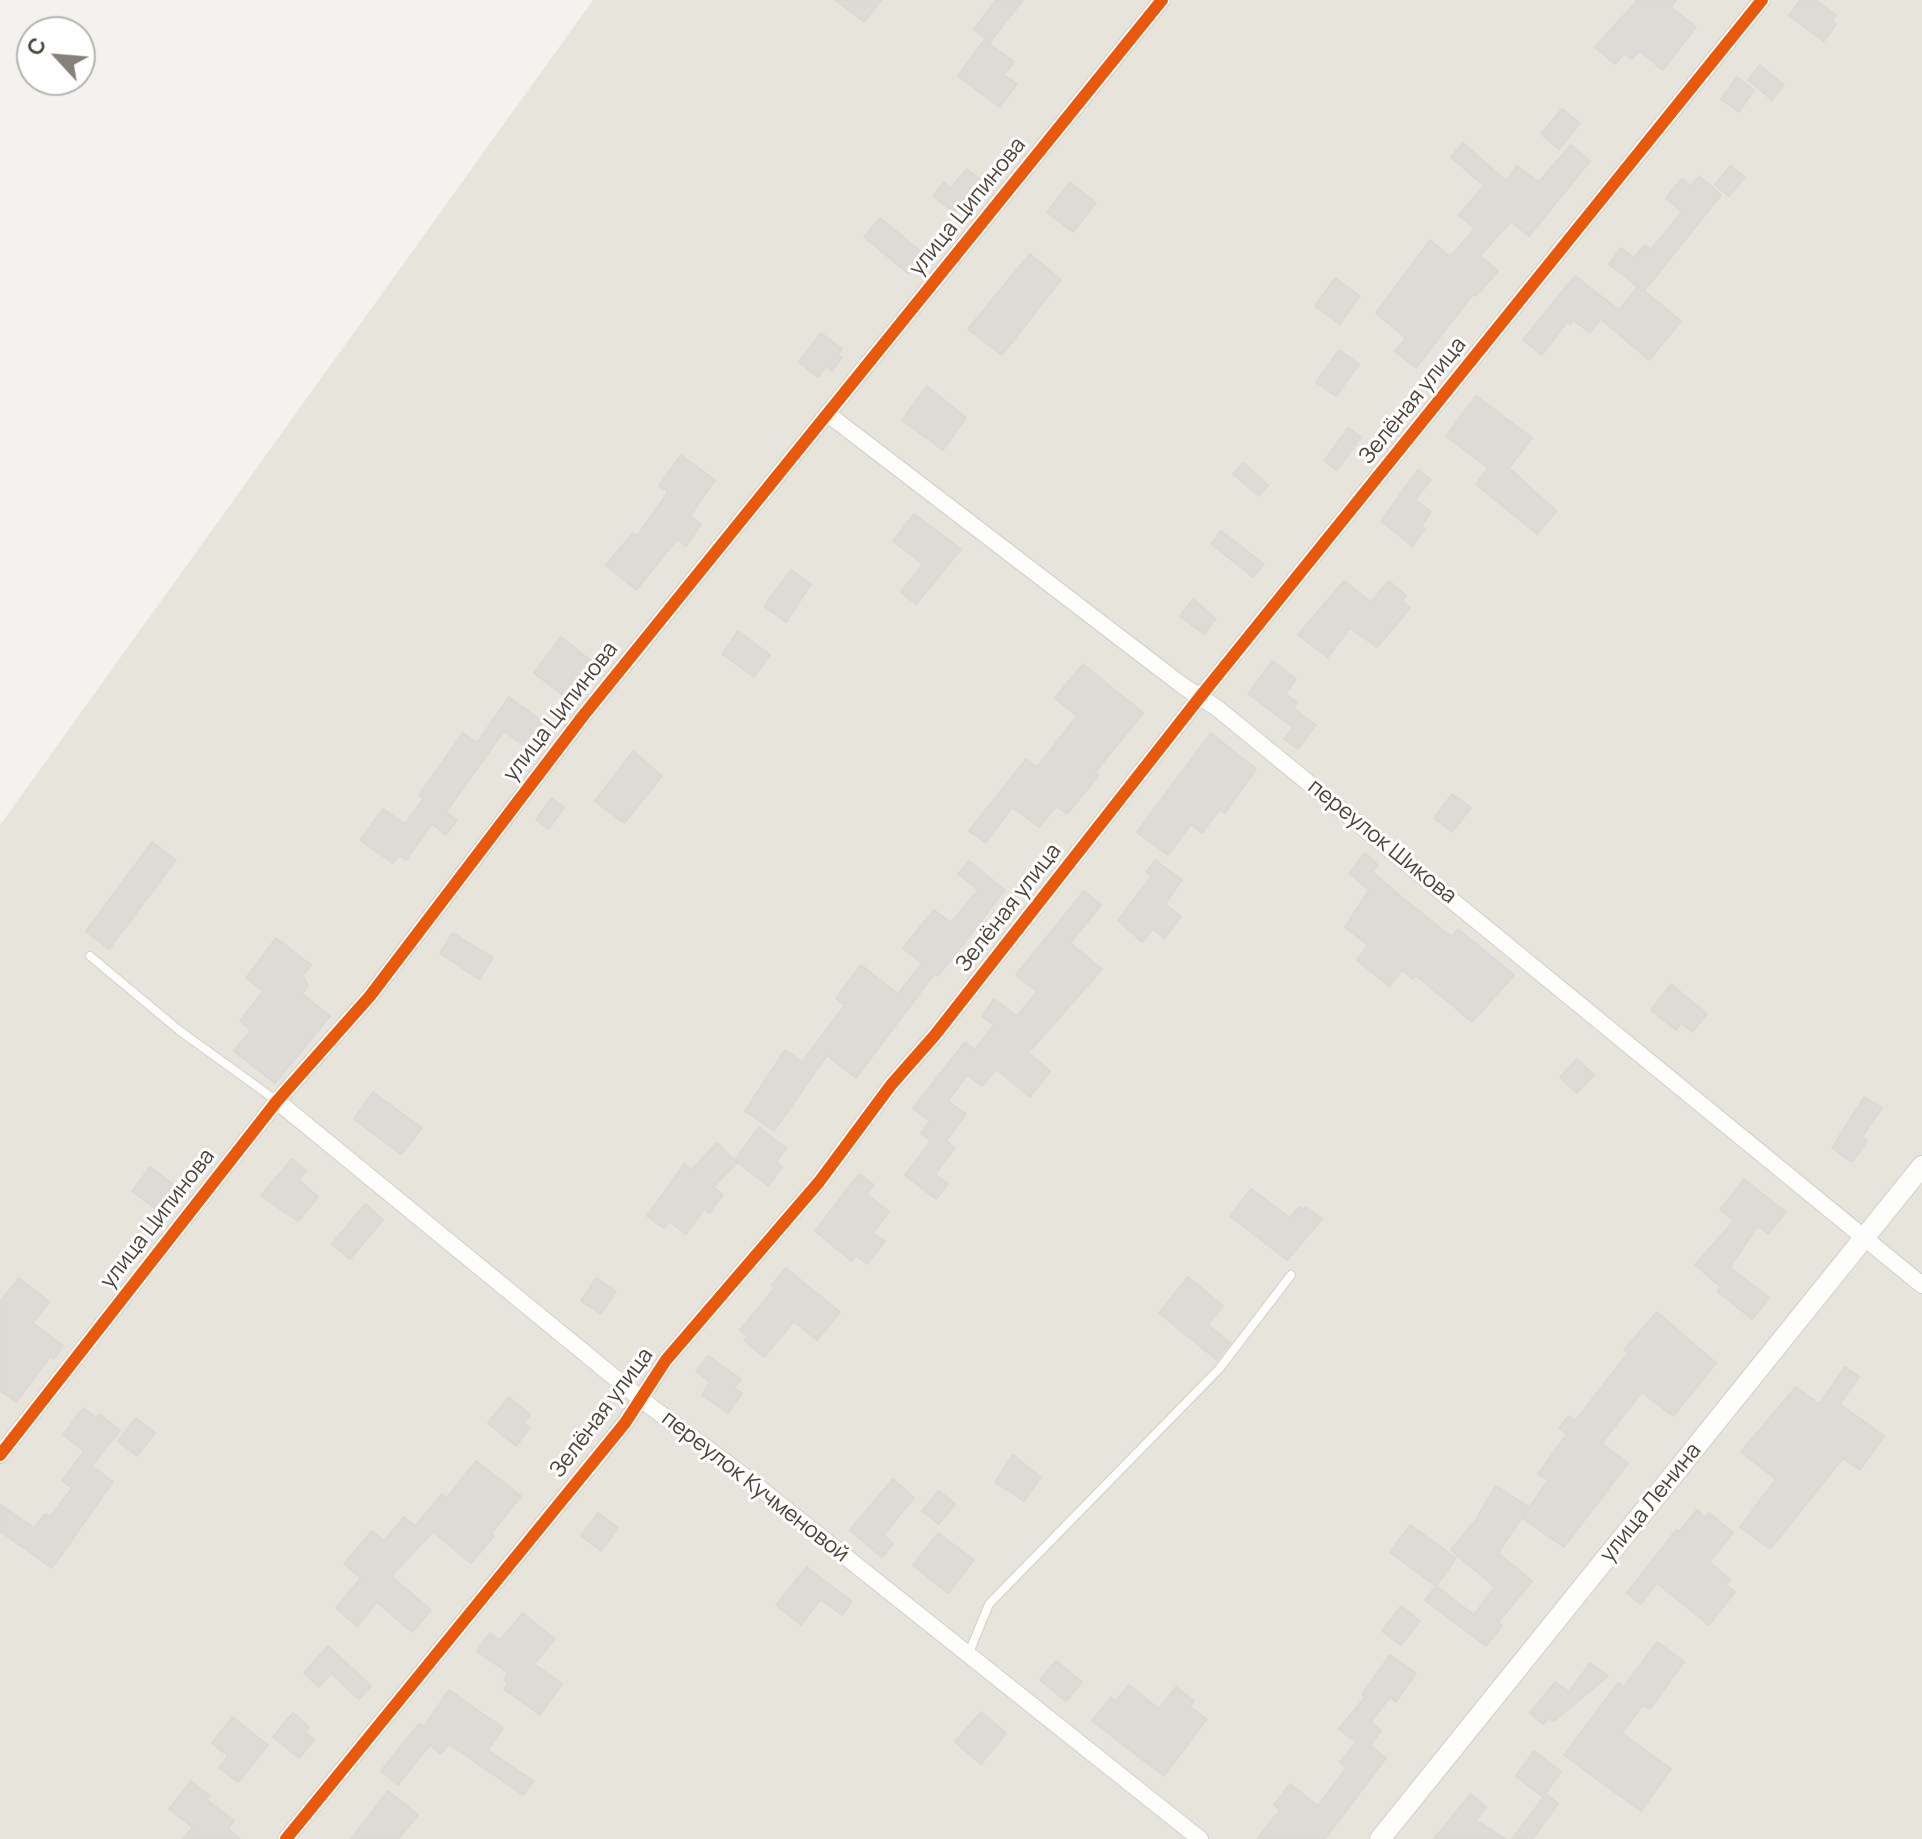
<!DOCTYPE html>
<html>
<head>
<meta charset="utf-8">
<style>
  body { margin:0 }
  #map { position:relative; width:1922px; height:1839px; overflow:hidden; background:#f4f2ee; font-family:Manrope,sans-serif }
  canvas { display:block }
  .north { position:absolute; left:16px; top:16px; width:80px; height:80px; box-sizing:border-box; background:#fff; border:2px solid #b7b4b0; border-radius:50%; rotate:296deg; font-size:22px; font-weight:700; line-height:32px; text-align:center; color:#4b4439 }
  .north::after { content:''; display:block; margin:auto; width:28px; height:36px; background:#868178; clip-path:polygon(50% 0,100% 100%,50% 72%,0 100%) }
</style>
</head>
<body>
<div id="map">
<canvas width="1922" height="1839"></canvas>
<div class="north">С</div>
</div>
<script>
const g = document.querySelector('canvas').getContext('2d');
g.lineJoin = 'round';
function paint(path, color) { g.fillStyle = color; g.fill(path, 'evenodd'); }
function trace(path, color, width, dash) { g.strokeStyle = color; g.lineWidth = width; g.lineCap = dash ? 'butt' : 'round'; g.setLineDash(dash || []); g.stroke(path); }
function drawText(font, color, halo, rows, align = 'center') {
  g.font = font + ' Manrope,sans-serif'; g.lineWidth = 6; g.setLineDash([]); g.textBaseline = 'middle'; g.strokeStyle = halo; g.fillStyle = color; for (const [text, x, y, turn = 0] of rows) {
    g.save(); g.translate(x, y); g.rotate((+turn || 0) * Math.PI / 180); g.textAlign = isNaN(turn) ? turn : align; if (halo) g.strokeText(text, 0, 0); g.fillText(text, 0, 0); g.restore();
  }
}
paint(new Path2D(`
  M593,0H1922V1839H0V825Z`), '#e7e4dc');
const building = new Path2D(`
  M835,0H881L864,22Z
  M996,0H1023L990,42L974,29Z
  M1638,0H1676L1671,7L1696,27L1663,70L1639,51L1632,59L1624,53L1615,64L1595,47Z
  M1800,0H1816L1836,15L1832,21L1836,24L1824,41L1789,16Z
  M984,40L1014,62L1004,75L1017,84L1000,107L958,76Z
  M1760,65L1784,85L1772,100L1748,80Z
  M1737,77L1754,90L1739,112L1721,99Z
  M1562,109L1580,123L1559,149L1541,134Z
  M1463,143L1506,181L1517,166L1539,182L1571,145L1590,161L1529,236L1511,221L1480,256L1498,271L1476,296L1473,294L1416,368L1395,351L1406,338L1376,313L1430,240L1450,257L1475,229L1459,215L1484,186L1451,157Z
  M1730,166L1745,177L1729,196L1715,185Z
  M967,169L980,180L954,212L933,196L944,182L951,188Z
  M1699,176L1721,195L1644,291L1681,321L1649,360L1601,319L1590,333L1573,320L1570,324L1567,322L1542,355L1523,340L1575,276L1619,310L1638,287L1609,264L1621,248L1634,258L1645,245L1651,250L1682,212L1666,198L1682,179L1691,186Z
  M1070,182L1096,203L1073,232L1047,212Z
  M880,218L925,255L909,274L864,237Z
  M1030,254L1061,280L1002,355L968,329Z
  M1335,278L1360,296L1340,324L1315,306Z
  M821,333L842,349L838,355L842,358L832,371L826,366L818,377L799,362Z
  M1339,350L1359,364L1336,396L1316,382Z
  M927,386L966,418L943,450L902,420Z
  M1476,396L1532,438L1509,468L1556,511L1537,534L1476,484L1488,468L1446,436Z
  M1348,428L1361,437L1337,470L1324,461Z
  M681,455L715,480L690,516L701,524L686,546L677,539L636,590L606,565L633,533L637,536L668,492L659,486Z
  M1243,463L1268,485L1259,496L1233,474Z
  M1418,470L1431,480L1415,500L1431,512L1421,526L1425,529L1412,546L1381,521Z
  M914,514L961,549L916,604L901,592L923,564L893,541Z
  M1221,531L1264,564L1253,577L1211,544Z
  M791,570L811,584L786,622L764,606Z
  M1344,581L1371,602L1389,581L1406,595L1402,601L1410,608L1377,647L1350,628L1328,657L1298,635Z
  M1193,599L1216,619L1204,634L1180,616Z
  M738,631L770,655L754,677L722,654Z
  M561,637L591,661L564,696L534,673Z
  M1272,661L1296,679L1285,694L1297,702L1293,708L1316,725L1298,749L1284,739L1293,727L1248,694Z
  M1083,664L1143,713L1095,772L1099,775L1067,814L1056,806L1039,827L1012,807L986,843L969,831L1026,759L1037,767L1077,716L1055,698Z
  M509,697L543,722L525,746L504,731L446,812L457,820L446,835L432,824L406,860L399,855L393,863L360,840L383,809L405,824L424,798L419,795L463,733L477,743Z
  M1211,733L1256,769L1225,813L1220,809L1202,833L1191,824L1168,855L1137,832Z
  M633,751L662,776L624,823L595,801Z
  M1452,794L1471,808L1452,832L1434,818Z
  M551,798L564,807L549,829L536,820Z
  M152,842L176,860L109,949L86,931Z
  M1365,853L1378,865L1372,872L1411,905L1452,937L1458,929L1514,975L1472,1022L1416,975L1413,979L1402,970L1389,986L1357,960L1368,945L1345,927L1369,890L1349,873Z
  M1155,860L1182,880L1165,904L1181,917L1164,938L1153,929L1142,942L1118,920L1152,876L1146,872Z
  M969,861L1005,890L938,976L935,973L856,1078L827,1055L774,1131L745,1111L785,1050L802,1062L845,1005L836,998L861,965L898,994L922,963L903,948L934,910L951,923L978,890L958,874Z
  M1084,891L1101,905L1070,943L1102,969L1028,1053L1050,1071L1030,1097L996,1069L982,1086L967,1075L948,1101L966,1114L946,1141L955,1148L935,1174L948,1184L936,1199L905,1175L931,1141L921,1133L930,1121L913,1108L965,1042L975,1050L994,1025L982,1016L994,999L1017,1016L1037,991L1016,975Z
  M453,933L493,958L479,979L440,953Z
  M276,938L311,965L303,976L308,986L302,994L330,1016L275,1083L234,1051L251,1030L240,1021L263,991L246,978Z
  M1671,984L1707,1014L1692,1032L1681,1023L1676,1030L1651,1010Z
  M1577,1059L1594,1075L1577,1093L1560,1077Z
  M373,1092L422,1128L401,1154L354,1119Z
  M1864,1097L1882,1108L1862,1137L1867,1141L1852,1162L1832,1148Z
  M759,1127L786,1148L776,1162L782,1167L768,1186L735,1160Z
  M717,1143L737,1163L713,1187L723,1195L709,1213L704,1209L686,1234L669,1221L664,1228L647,1216L684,1164L691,1170Z
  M292,1159L306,1171L299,1180L318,1197L298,1221L261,1196Z
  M150,1167L180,1189L162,1214L132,1191Z
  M859,1174L874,1185L866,1194L889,1212L873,1233L885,1241L867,1264L856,1255L852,1261L815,1231Z
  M1744,1179L1786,1212L1768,1234L1758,1226L1730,1267L1769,1298L1752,1319L1718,1292L1721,1287L1695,1265L1734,1221L1720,1210Z
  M1251,1189L1290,1218L1299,1207L1304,1210L1306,1207L1322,1219L1287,1260L1230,1216Z
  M365,1204L383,1220L350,1259L332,1244Z
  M786,1268L840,1312L817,1340L794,1321L764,1357L744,1340L747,1336L740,1330L775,1288L772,1285Z
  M1188,1277L1223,1306L1208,1325L1230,1343L1217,1360L1159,1313Z
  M19,1278L49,1302L33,1323L63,1346L54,1359L51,1356L16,1402L0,1390V1302Z
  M596,1278L616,1291L601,1314L581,1301Z
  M1657,1312L1716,1363L1673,1416L1642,1392L1602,1443L1628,1463L1564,1547L1522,1518L1548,1480L1538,1474L1567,1434L1559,1428L1569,1416L1575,1421L1628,1353L1624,1350Z
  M708,1356L741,1379L734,1388L742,1393L728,1413L702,1395L710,1382L696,1371Z
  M1845,1367L1859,1377L1840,1404L1884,1436L1860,1470L1843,1458L1770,1549L1740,1527L1776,1479L1741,1452L1796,1387L1819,1404Z
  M509,1397L530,1415L524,1423L530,1428L516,1446L488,1423Z
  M83,1408L96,1418L99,1414L120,1430L92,1466L113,1482L52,1568L0,1531V1504L34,1528L45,1514L50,1517L72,1488L62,1481L84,1451L63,1435Z
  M136,1418L155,1433L137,1456L118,1441Z
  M1013,1455L1041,1477L1024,1501L995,1482Z
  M476,1461L521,1496L491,1534L494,1536L471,1563L433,1532L391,1576L431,1610L412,1632L377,1602L357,1626L336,1608L361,1578L344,1564L372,1531L384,1541L404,1517L415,1526L442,1494L447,1498Z
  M893,1479L914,1498L883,1535L893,1544L882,1557L850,1530Z
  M1496,1486L1529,1507L1498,1553L1532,1581L1498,1622L1502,1626L1486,1646L1425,1600L1436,1586L1474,1615L1495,1587L1451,1550L1475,1521Z
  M939,1491L955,1504L939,1524L922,1511Z
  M1697,1510L1705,1517L1709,1513L1733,1533L1709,1562L1730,1579L1726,1585L1735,1592L1709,1625L1657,1583L1641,1604L1627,1593L1676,1530L1679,1532Z
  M598,1513L618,1528L601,1551L581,1536Z
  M1410,1525L1456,1558L1436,1586L1390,1552Z
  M938,1533L974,1560L948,1593L913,1565Z
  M807,1567L852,1602L842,1615L821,1599L801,1625L776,1605Z
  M1401,1606L1420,1621L1401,1645L1382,1631Z
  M523,1613L555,1639L534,1664L562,1684L540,1715L504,1689L508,1683L504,1680L508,1673L477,1651L490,1633L500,1640Z
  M1657,1642L1684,1662L1650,1709L1643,1705L1622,1733L1671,1769L1641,1811L1564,1755L1618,1683L1624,1687Z
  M328,1646L371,1686L359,1699L331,1673L319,1687L304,1673Z
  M1390,1655L1416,1673L1396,1702L1390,1697L1371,1722L1381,1731L1370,1745L1386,1758L1325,1839H1257L1280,1810L1274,1805L1290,1784L1318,1806L1347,1767L1340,1762L1356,1742L1339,1729L1366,1696L1362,1694Z
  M1056,1661L1082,1682L1066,1701L1040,1680Z
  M1590,1663L1608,1676L1554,1721L1549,1718L1543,1724L1530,1713L1555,1682L1569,1692Z
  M1129,1685L1159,1709L1176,1687L1194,1701L1190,1707L1207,1719L1164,1776L1092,1721L1111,1697L1116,1701Z
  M449,1690L503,1728L488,1750L533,1781L523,1795L449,1744L441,1754L430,1745L398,1785L381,1771L419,1724L424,1727Z
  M981,1712L1006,1733L981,1764L955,1742Z
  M293,1713L309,1727L305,1732L314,1740L299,1758L273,1737Z
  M232,1717L268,1745L238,1782L219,1768L228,1756L212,1743Z
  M1534,1751L1561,1772L1543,1797L1516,1776Z
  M191,1781L210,1796L207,1800L234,1821L228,1829L240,1839H183L193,1827L169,1809Z
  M388,1791L418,1815L398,1839H351Z
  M1471,1794L1486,1807L1476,1820L1506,1839H1434Z
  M1546,1794L1558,1804L1532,1839H1512Z`);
paint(building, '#dedbd6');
trace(building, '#dcd9d4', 2);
const service = new Path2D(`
  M90,956L180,1031L277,1101
  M968,1655L989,1604L1219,1369L1291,1275`);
const minor = new Path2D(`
  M829,415L1183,686L1217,708L1922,1285
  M277,1101L642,1400L748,1479L1200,1839
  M0,1455L277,1101L370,996L583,716L1162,0
  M286,1839L625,1423L666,1360L819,1182L891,1085L935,1035L1200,697L1762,0`);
const tertiary = new Path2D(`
  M1380,1839L1922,1166`);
trace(service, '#d2d0cb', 10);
trace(minor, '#d2d0cb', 18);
trace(tertiary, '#d2d0cb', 22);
trace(service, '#fdfdfc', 8);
trace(minor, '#fdfdfc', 16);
trace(tertiary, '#fdfdfc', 20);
trace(new Path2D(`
  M0,1455L277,1101L370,996L583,716L1162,0
  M286,1839L625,1423L666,1360L819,1182L891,1085L935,1035L1200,697L1762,0`), '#e8590c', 12);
drawText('22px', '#4b4439', '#fff', [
  ["улица Ципинова",968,207,-51],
  ["Зелёная улица",1413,401,-51],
  ["улица Ципинова",561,712,-52],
  ["переулок Шикова",1382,842,39],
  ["Зелёная улица",1009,908,-52],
  ["улица Ципинова",158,1219,-52],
  ["Зелёная улица",602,1413,-53],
  ["переулок Кучменовой",755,1487,38],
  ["улица Ленина",1651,1503,-51]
]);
</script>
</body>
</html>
